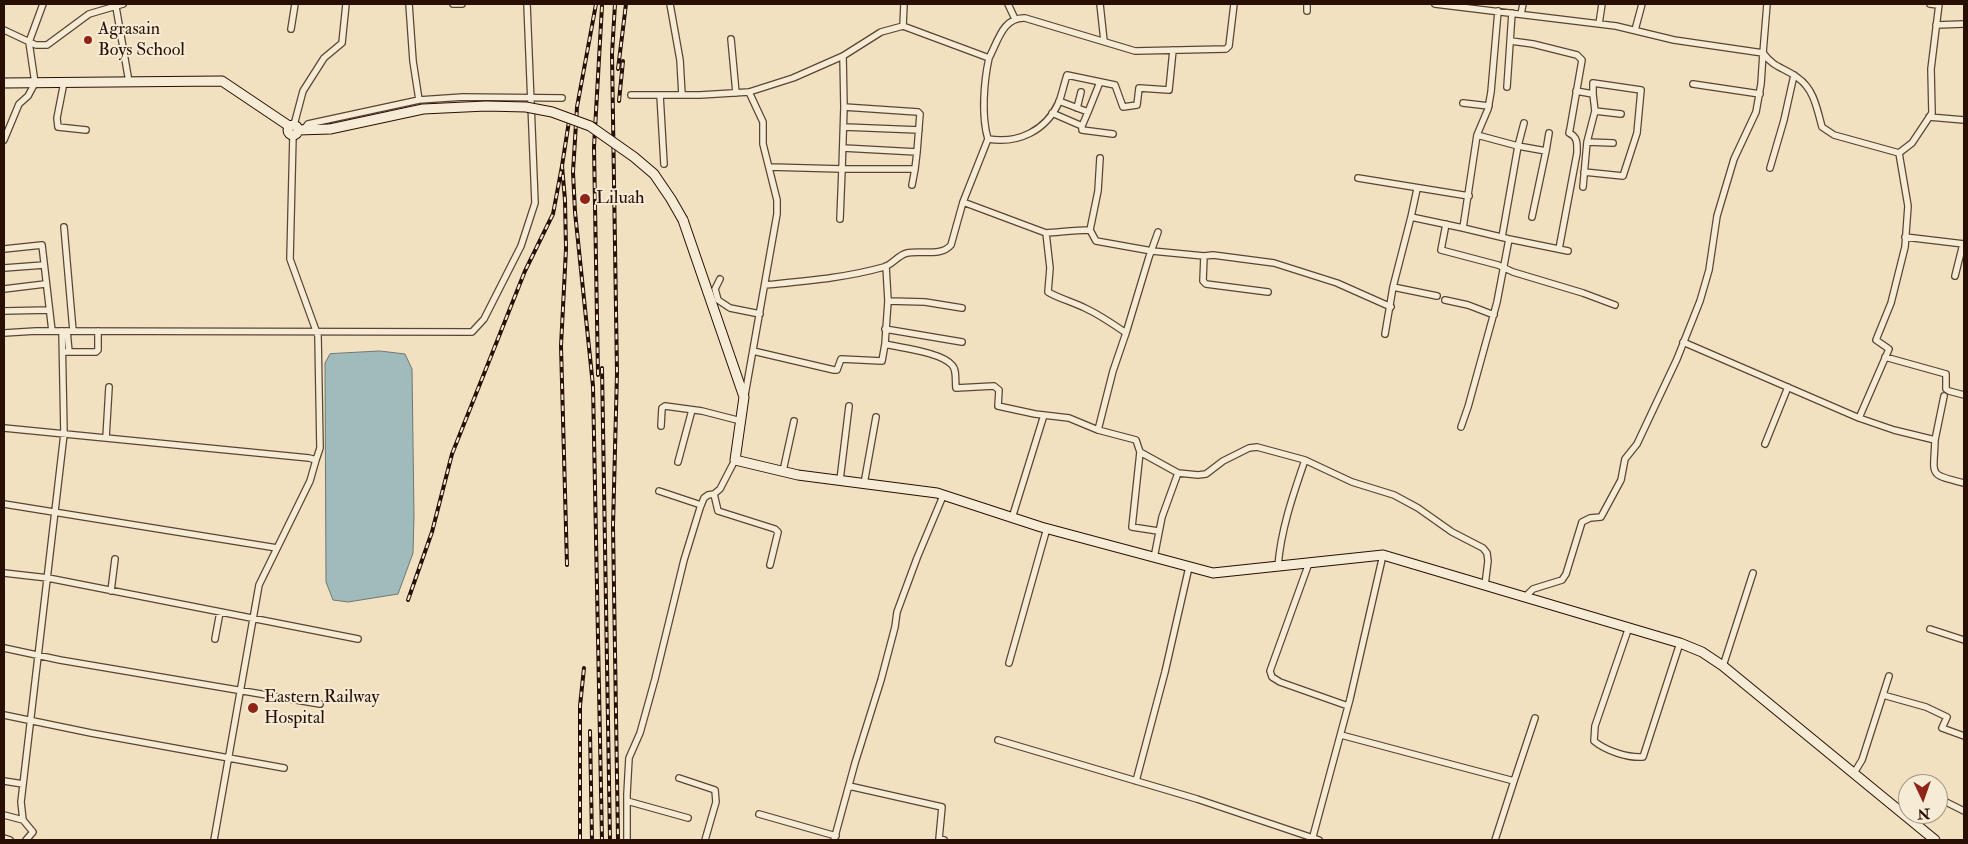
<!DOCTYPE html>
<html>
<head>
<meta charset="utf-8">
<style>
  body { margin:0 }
  #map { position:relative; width:1968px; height:844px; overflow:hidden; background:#f1e1c0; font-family:"IM FELL Double Pica",serif }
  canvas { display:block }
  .frame { position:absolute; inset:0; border:5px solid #280f04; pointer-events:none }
  .north { position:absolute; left:1898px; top:774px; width:50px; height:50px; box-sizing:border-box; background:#f6ecd6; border:1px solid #a49482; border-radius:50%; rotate:177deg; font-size:14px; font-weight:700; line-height:20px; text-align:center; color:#280f04 }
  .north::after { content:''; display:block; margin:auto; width:18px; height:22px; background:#8f2418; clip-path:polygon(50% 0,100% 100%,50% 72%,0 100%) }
</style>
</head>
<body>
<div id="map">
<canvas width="1968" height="844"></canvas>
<div class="frame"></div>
<div class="north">N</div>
</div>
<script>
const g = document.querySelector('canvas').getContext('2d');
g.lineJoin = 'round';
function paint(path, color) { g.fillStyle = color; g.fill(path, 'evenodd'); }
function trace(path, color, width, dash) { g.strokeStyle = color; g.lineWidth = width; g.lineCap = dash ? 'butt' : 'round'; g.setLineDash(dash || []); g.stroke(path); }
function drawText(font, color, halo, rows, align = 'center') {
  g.font = font + ' "IM FELL Double Pica",serif'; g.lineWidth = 4; g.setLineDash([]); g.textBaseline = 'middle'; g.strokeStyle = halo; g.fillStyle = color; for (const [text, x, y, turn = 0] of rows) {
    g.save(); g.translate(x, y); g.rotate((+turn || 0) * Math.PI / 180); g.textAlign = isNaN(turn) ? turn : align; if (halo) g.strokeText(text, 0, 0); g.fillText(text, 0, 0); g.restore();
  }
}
const water = new Path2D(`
  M380,351L405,354L412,369L414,516L413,553L398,594L348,602L333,600L326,582L325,363L330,354Z`);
paint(water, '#9fbbbc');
trace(water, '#6f7672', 1);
const street = new Path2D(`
  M409,4L413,61L419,100
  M453,4H462
  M670,4L680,60L682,95
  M1008,4L1015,19
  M1100,4L1104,41
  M1435,4L1616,26L1674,40L1763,53L1767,4
  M1930,4L1938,5
  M116,7L129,82
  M1307,11V4
  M1498,11L1491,92L1488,109L1477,135L1463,228L1509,239L1568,251
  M1521,14L1523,4
  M1599,24L1602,4
  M1936,25L1964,24
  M903,26L904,4
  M291,29L295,4
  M4,30L36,45H47L89,14L123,4
  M1635,30L1642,4
  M731,39L736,93
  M1511,41L1533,44L1577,55L1582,60L1570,129L1569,133C1578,137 1577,144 1577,153L1559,249
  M1763,53C1775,69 1784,67 1798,78C1814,89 1817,109 1822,127L1834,135L1899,153
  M989,58C984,81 981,116 988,139C1018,144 1046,131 1059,102C1062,94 1064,84 1067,75L1115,85L1123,107L1137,105L1139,88L1169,90L1173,50
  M64,82L57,118L58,127L86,130
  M1693,84L1760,94
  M1507,87L1512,13
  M1576,91L1593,94L1595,111L1587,142L1583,187
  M631,95H700L749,92L793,78L843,56L881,32L903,26L989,58C998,41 1003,17 1025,18L1135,51L1226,49L1229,46L1234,4
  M660,95L664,164
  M1059,101L1088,112L1100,82
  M1463,103L1489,106
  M1077,108L1081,92
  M1595,111L1621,114
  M1052,113L1082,126L1088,112
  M1929,117L1964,120
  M1524,123L1518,146L1546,151L1532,217
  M294,125L303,91L324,58L342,43L346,4
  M1082,126V130L1113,134
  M844,127L919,130
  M303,130L308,124L419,100L463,97L562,98
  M1477,135L1518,146L1502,237
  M4,140L19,104L28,96L35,83L29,42L43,4
  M1587,142L1613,143
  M843,148L917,152L920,114L918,112L844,107
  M1546,151L1549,133
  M1899,153L1912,143L1932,113L1931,69L1939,4
  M1100,158L1098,191L1090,230L1096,241L1152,251L1204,256L1213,255L1274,263L1337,283L1391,307
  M769,167L842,169L844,107L843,56
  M1770,168L1784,120L1794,75
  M915,169L917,152
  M1584,172L1623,176L1637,133L1641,90L1593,83V94
  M1358,178L1469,196
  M963,202L1046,233L1050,268L1048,292C1060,299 1073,302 1085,308C1100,315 1113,324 1126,333L1113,371L1098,430
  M1411,217L1417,189
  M840,219L842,169H915L912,185
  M1446,224L1441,250L1498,265L1513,272L1583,293L1615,305
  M64,227L73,331
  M1046,233C1061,232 1075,230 1090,230
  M1905,237L1964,244
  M4,249L42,245L52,331
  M1204,256L1203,281L1206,284L1268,292
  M886,266L888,301L885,344C901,348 941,352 952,365C957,370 955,381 956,388L994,386L999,390L998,406L1035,414L1069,418L1098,430L1136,440L1140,452L1178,473L1162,517L1154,558
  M4,268L44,265
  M1955,276L1963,244
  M720,279L715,289L718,300L730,308L760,314
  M765,285C805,281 845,278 884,267C892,265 898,255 907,253C920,250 941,257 951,245L963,202L988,139
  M1393,287L1437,296
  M4,289L45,284
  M1445,300L1468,305L1494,315
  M888,301L925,302L962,308
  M4,311L49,310
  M885,329L962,342
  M67,331L69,352
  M4,333L36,331L472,332L484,319L521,246L535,203L527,4
  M1126,333L1149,257L1158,232
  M1385,334L1393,287L1411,217L1463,228
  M1683,342L1859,418L1894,430L1935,440C1934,476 1927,474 1964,483
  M753,351L834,370H837L841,359L882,361L885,344
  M63,352H96L98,350V331
  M1885,357L1946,374V389L1949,391L1964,395
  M745,395L777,214V200L763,144V122L749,92
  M1859,418L1889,349L1876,340L1891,303L1905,247L1908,206L1899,153
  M661,426L662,408L665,406L702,411L741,421
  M1461,427L1468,407L1497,302L1509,239
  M4,428L309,458L316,460L320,448L318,336L290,259L293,135
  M106,438L109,387
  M1935,440L1944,396
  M1765,444L1788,387
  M1140,452L1132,527L1158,531
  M678,462L692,410
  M783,471L794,421
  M1178,473L1198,475L1206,474L1223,461L1249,448L1257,447L1305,460L1352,482L1394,495L1418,508L1452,532L1483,548L1487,553L1488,561L1485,585
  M840,480L849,406
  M864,484L876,417
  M659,491L701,505
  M714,494L718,511L775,529L778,532L770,565
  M4,504L277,548
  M1012,518L1044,415
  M1309,563L1270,671L1272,677L1280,682L1348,706
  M1278,566C1281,529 1293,495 1305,460
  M4,573L48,578L358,639
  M111,591L115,559
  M1525,597L1533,589L1562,580L1566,574L1582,522L1590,518L1601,517L1621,480L1625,459L1637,444L1677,359L1700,301L1709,270L1717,216L1734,159L1756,112L1761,84L1763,53
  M1629,627L1595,726L1594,741C1606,751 1628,758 1643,757L1680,643
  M1930,629L1964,640
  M215,639L220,612
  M4,648L60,660L320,704
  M1009,663L1047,528
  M1723,666L1753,573
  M1883,695L1926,707L1947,717L1942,728L1964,736
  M4,715L91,733L284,768
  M1341,735L1514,781L1495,840
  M998,740L1197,799L1319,840
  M1854,773L1862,760L1889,676
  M679,778L715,790L716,802L705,840
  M4,781L23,784
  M1136,781L1165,672L1189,567
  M1514,781L1535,718
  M849,786L942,807L939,839L944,840
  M1938,798L1964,811
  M627,801L688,818
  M759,814L836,836
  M4,815L23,820
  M4,838L10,840
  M26,840L33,832L23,820L21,802L64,434L62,331
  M214,840L259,585L310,481L316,460
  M627,840V794L629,758L640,733L655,679L684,560L700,508L704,498L708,495L714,494L720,489L735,460
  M834,840L855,763L881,680L895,627L897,612L917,558L943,496
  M1312,840L1350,699L1383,555`);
const secondary = new Path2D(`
  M4,83L222,81L289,126
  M288 130a5 5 0 1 1 10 0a5 5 0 1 1-10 0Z
  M298,130L330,129
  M683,220L744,397L735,460L798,475L937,493L1041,527L1213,573L1383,555L1680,643L1702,652L1723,666L1935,840`);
trace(street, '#5a4433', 8);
trace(secondary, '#280f04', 11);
trace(street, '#f6ecd6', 5.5);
trace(secondary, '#f6ecd6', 9);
const rail = new Path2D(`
  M596,4L577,107L573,172L575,212L593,386L602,840
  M615,4L612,54L617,373L613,526L618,840
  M618,69L626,4
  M619,101L623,61
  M602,368L610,840
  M598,375L594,147L602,6
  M567,565L561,346L566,249L565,200L562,166L569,121
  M408,600L432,532L452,454L525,271L553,214L562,166
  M590,731L592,840
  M580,840V706L584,668`);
trace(rail, '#280f04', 4);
trace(rail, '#f6ecd6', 2, [5.5]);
const secondaryBridge = new Path2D(`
  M330,129L423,109L486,106L526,107L552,112L590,126L634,157L654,174L671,199L683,220`);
trace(secondaryBridge, '#280f04', 11, []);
trace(secondaryBridge, '#f6ecd6', 9);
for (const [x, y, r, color] of [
  [88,40,5,"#8f2418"],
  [585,199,6,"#8f2418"],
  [253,708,6,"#8f2418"]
]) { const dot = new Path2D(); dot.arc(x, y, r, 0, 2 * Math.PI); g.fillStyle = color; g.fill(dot); trace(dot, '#f6ecd6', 2); }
drawText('18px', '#280f04', '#f6ecd6', [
  ["Agrasain",98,30],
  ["Boys School",98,51],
  ["Liluah",596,199],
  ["Eastern Railway",264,698],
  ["Hospital",264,719]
], 'left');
</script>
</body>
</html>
